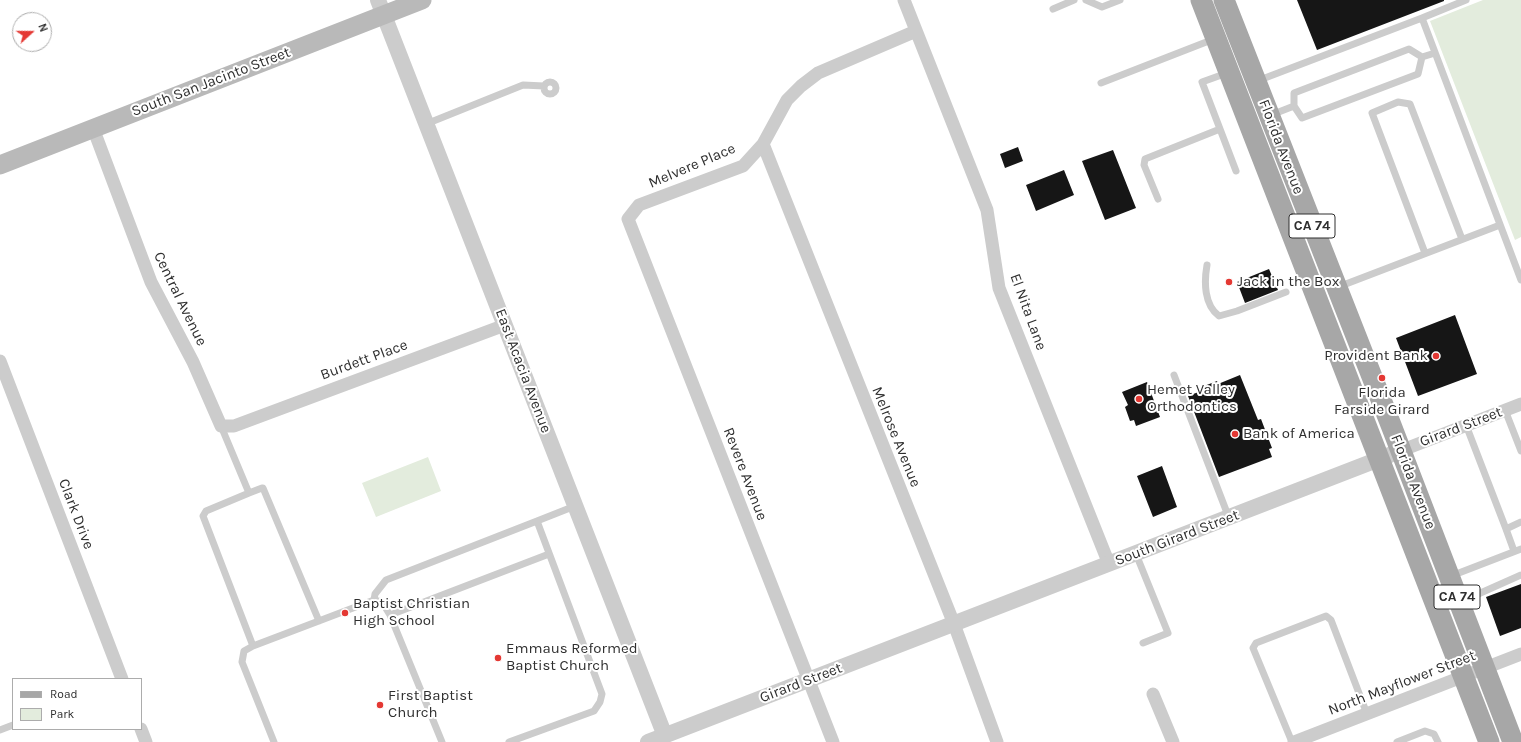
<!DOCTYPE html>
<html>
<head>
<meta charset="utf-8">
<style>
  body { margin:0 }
  #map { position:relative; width:1521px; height:742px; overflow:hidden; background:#fff; font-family:Karla,sans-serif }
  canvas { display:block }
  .legend { position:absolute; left:12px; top:678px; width:130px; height:52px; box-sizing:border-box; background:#fff; border:1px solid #acacac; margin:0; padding:5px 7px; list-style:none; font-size:12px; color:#2f2f2f }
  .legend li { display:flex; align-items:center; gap:8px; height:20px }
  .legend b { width:20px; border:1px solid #acacac }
  .north { position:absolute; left:12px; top:12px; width:40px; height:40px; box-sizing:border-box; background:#fff; border:1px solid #acacac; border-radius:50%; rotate:69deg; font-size:11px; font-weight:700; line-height:16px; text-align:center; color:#2f2f2f }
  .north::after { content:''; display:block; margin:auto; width:14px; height:18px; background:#e43833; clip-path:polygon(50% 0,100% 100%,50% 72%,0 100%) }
</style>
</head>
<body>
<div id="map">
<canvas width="1521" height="742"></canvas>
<ul class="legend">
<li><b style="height:5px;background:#a7a7a7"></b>Road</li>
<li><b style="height:11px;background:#e3ecdd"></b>Park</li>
</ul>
<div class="north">N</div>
</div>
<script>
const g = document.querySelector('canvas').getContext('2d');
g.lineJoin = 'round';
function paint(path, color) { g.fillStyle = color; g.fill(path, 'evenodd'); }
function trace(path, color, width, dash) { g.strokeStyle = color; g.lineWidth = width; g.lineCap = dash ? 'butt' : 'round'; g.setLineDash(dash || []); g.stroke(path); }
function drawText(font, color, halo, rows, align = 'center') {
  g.font = font + ' Karla,sans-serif'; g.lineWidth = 4; g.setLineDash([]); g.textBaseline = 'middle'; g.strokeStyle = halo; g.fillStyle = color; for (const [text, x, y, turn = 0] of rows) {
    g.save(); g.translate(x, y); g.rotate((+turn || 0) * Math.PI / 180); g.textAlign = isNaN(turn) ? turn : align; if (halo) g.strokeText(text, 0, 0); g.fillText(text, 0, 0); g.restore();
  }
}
paint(new Path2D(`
  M1483,0H1521V237L1515,240L1430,21Z
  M428,457L441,491L376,517L362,483Z`), '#e3ecdd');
paint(new Path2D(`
  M1297,0H1444V1L1317,50Z
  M1018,147L1023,161L1005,168L1000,154Z
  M1113,150L1136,208L1105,220L1082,161Z
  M1064,170L1074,195L1036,211L1026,185Z
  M1269,269L1278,290L1245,303L1237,282Z
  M1455,315L1477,374L1418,396L1396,338Z
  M1240,375L1258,420L1261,419L1272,448L1269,449L1272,457L1219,477L1188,396L1201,391L1199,388L1217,381L1218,384Z
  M1147,382L1160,417L1136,426L1134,420L1130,421L1125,407L1128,405L1122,392Z
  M1162,466L1177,507L1153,517L1137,476Z
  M1521,584V628L1500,636L1486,597Z`), '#161616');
trace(new Path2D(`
  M1086,0L1102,7L1120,0
  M1053,9L1074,0
  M1422,18L1466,0
  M1257,81L1422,18L1521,280
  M544 88a6 6 0 1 1 12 0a6 6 0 1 1-12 0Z
  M1101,83L1214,39
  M1294,106L1302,118L1418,74L1422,57
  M1271,115L1294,106V93L1409,49L1422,57L1435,53
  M426,124L523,85L544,86
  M1220,129L1236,171
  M1158,199L1144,165L1145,159L1220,129L1202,82L1227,73
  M1425,253L1372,113L1398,102L1410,104L1462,239
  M1207,265C1204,282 1204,305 1219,316L1237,311L1286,292
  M1338,287L1500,225
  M1174,375L1229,518
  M1505,410L1521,451
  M1466,425L1506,529L1521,522
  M221,426L249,493L262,488H263L319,621
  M249,493L206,511L203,516L253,646
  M537,521L575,506
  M1506,529L1514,551
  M1136,554L1168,633L1143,643
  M1451,576L1521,549
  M374,600L375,594L386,580L537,521L602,694L600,702L594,711L509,742
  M1462,604L1476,595L1521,575
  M390,615L549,554
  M0,730L13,725
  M274,742L242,662L244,651L253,646L374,600L382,602L390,615L442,742
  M1292,742L1253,648L1256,643L1326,616L1331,620L1367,714
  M1397,742L1425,731L1434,734L1438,742`), '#ccc', 7);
trace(new Path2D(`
  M904,0L987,210L999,288L1109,564
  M93,128L151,282L193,362L221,426H234L505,325
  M763,144L954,624L997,742
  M0,361L122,679
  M1400,451L1521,404
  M1153,694L1173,742
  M141,729L146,742
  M833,742L628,219L639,205L743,166L763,144L787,100L801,86L818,73L916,31
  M1294,742L1521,654`), '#ccc', 13);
trace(new Path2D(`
  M378,0L665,736
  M648,742L1400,451`), '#ccc', 16);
trace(new Path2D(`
  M0,165L422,0`), '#b9b9b9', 19);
trace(new Path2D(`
  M1201,0L1489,742
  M1224,0L1391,425L1513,742`), '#a7a7a7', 21);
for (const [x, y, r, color] of [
  [1229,282,4,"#e43833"],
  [1436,356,4,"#e43833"],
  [1382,378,4,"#e43833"],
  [1139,399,4,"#e43833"],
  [1235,434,4,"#e43833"],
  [345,613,4,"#e43833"],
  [498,658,4,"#e43833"],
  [380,705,4,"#e43833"]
]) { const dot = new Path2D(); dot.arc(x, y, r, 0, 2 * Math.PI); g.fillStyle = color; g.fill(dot); trace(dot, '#fff', 1.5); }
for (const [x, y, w] of [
  [1312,226,46],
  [1457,597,46]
]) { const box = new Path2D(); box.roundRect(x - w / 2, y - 12, w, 24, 3); g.fillStyle = '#fff'; g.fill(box); trace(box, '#2f2f2f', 1); }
drawText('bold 14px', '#2f2f2f', null, [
  ["CA 74",1312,226],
  ["CA 74",1457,597]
]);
drawText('15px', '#2f2f2f', '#fff', [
  ["South San Jacinto Street",211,82,-21],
  ["Florida Avenue",1281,147,69],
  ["Melvere Place",692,166,-23],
  ["Central Avenue",180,299,64],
  ["El Nita Lane",1028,312,70],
  ["Burdett Place",364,360,-20],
  ["East Acacia Avenue",523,371,69],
  ["Girard Street",1461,427,-21],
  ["Melrose Avenue",896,437,68],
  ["Revere Avenue",745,474,69],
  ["Florida Avenue",1413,482,69],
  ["Clark Drive",76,514,69],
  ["South Girard Street",1177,538,-21],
  ["Girard Street",801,683,-21],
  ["North Mayflower Street",1402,683,-21]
]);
drawText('15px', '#2f2f2f', '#fff', [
  ["Jack in the Box",1237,282],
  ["Provident Bank",1428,356,"right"],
  ["Hemet Valley",1147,390],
  ["Orthodontics",1147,407],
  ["Florida",1382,393,"center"],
  ["Farside Girard",1382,410,"center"],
  ["Bank of America",1243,434],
  ["Baptist Christian",353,604],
  ["High School",353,621],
  ["Emmaus Reformed",506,649],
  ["Baptist Church",506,666],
  ["First Baptist",388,696],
  ["Church",388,713]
], 'left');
</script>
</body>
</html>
